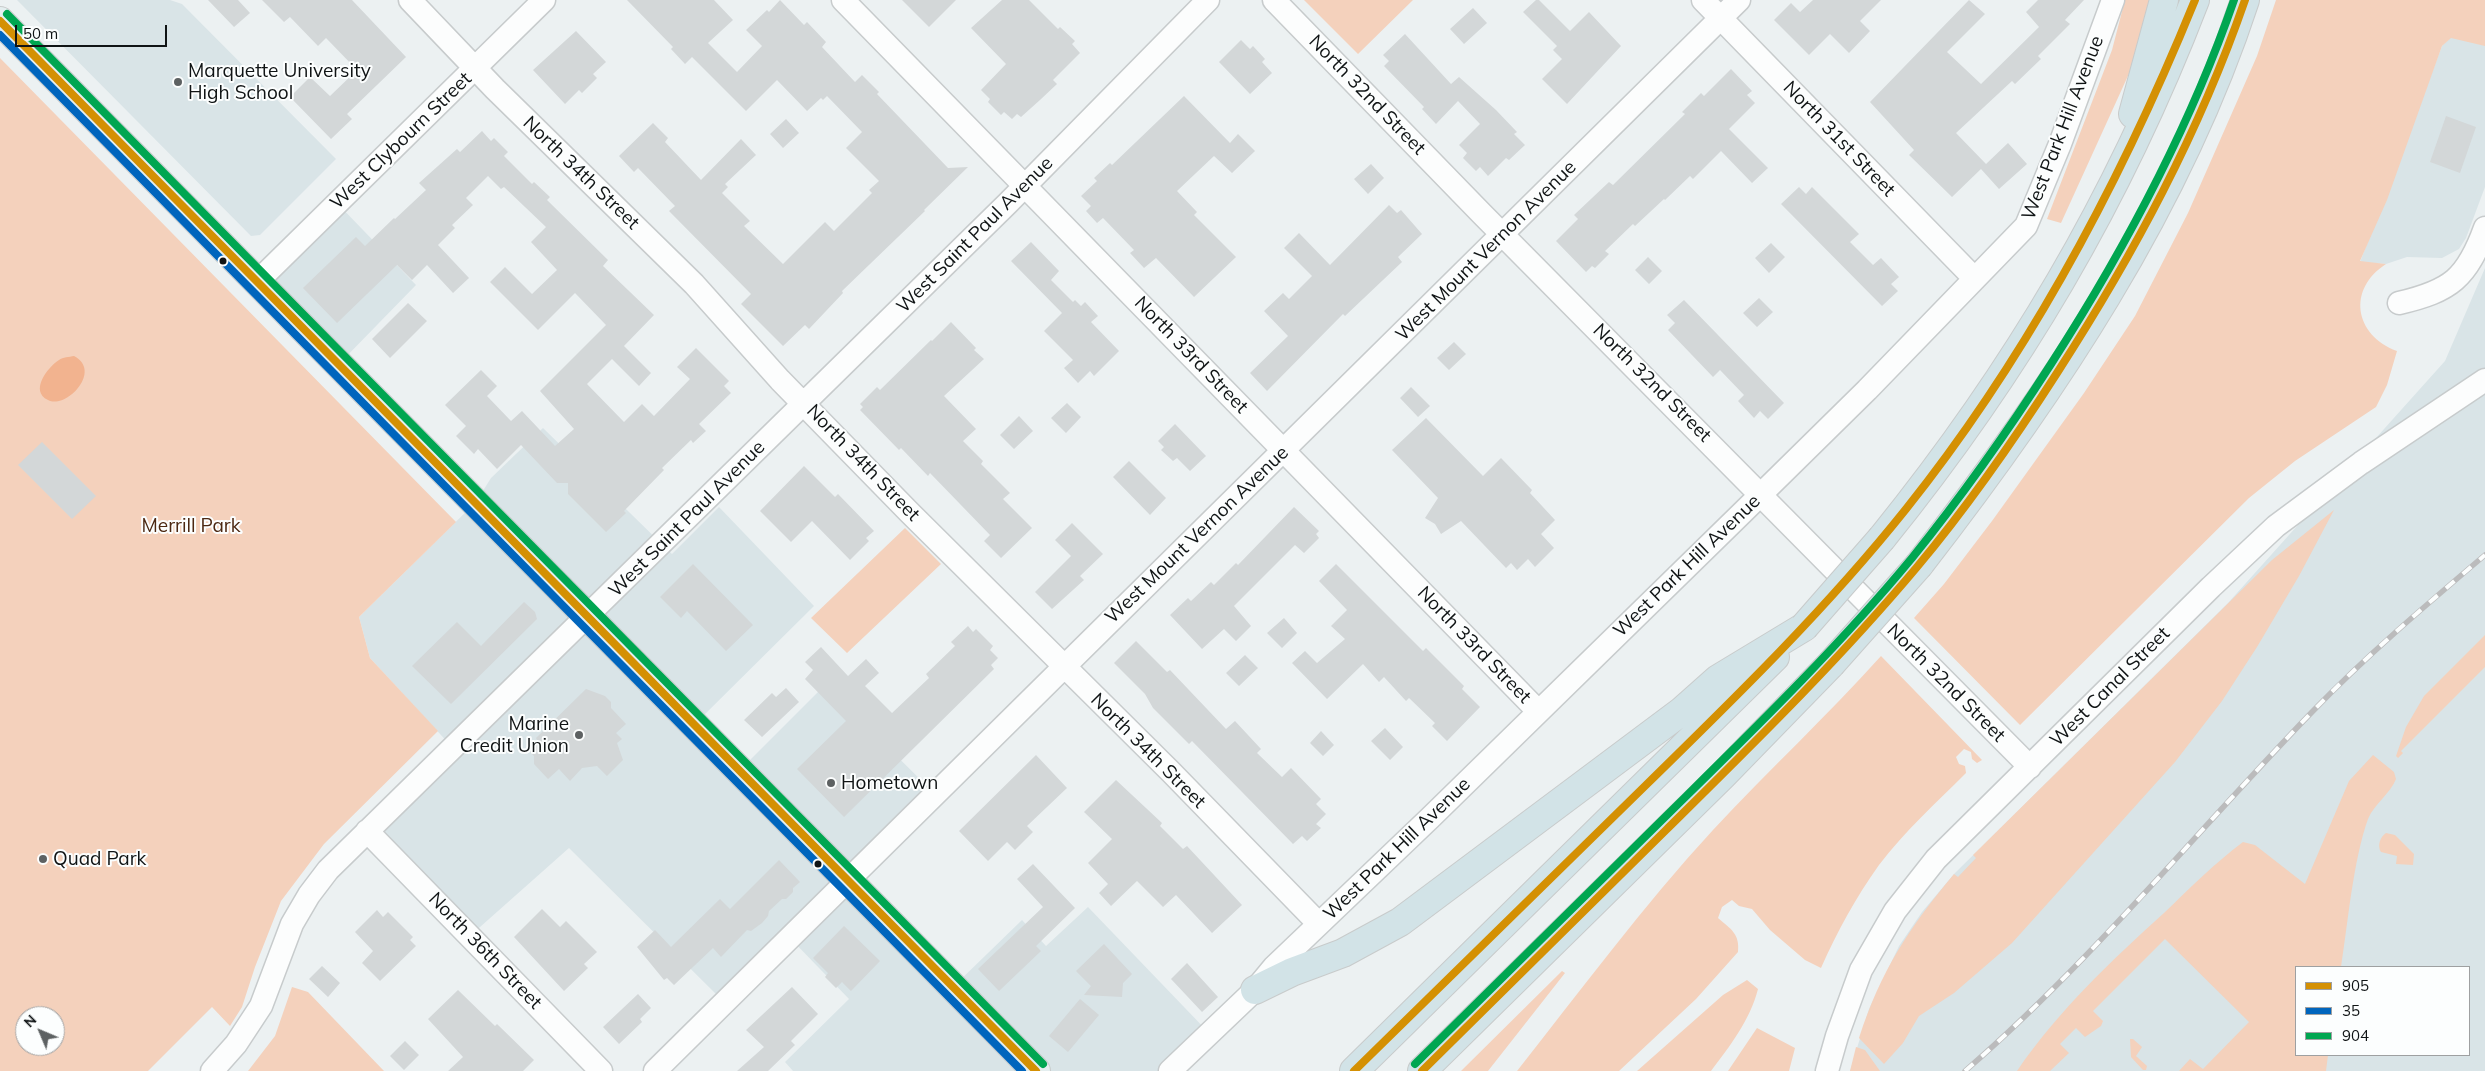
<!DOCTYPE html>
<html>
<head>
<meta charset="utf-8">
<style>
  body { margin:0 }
  #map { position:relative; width:2485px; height:1071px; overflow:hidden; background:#ecf1f2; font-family:Mulish,sans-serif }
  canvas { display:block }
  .legend { position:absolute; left:2295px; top:966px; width:175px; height:90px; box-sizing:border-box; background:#fcfefe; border:1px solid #9ea0a1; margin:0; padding:6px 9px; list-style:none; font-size:15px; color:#101415 }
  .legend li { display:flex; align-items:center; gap:10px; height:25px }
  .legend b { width:25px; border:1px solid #9ea0a1 }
  .north { position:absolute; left:15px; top:1006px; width:50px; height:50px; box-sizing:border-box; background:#fcfefe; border:1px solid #9ea0a1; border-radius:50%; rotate:315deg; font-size:14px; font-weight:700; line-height:20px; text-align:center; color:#101415 }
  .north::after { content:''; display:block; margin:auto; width:18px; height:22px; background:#5d6162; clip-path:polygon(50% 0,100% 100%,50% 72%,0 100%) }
  .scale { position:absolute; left:15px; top:25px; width:152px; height:22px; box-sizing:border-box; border:2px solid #101415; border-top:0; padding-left:6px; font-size:15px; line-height:18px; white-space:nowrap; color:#101415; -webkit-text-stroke:4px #fcfefe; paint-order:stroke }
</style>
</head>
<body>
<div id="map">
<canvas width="2485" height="1071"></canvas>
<ul class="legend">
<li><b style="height:6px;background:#d49003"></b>905</li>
<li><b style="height:6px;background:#0065bd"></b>35</li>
<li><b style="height:6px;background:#00a651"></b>904</li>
</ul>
<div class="north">N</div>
<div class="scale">50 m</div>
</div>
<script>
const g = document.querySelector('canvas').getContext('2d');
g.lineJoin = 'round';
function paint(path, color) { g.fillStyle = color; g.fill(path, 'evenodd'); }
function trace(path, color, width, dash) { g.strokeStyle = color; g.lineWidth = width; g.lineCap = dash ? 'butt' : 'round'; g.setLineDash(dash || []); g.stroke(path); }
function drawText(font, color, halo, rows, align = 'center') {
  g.font = font + ' Mulish,sans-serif'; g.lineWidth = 4; g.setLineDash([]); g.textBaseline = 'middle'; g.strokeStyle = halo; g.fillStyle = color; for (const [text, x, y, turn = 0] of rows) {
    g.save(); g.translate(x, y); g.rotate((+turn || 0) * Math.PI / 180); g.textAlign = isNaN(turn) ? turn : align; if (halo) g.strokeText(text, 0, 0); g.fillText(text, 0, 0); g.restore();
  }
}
paint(new Path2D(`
  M17,0H170L182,4L336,159L260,235L251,236Z
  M2485,0V187L2466,238L2459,249L2442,258L2407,257L2386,264L2360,262L2442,46Z
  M337,203L416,285L339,364L257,282Z
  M2485,268V1071H1850L1869,1009L1899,946L1922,912L1954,874L2228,603L2445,361ZM2296,967H2469V1055H2296Z
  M543,428L672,554L719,507L814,606L695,724L740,770L825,685L935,794L848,880L953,987L1022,920L1046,946L1088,907L1209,1033L1170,1071H793L785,1062L849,999L790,938L724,1002L569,848L471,935L367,831L452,747L370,658L359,617L476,502L491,478Z`), '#d9e4e7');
paint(new Path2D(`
  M1304,0H1413L1358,54Z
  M2125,0H2154L2137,56L2061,223L2047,219L2112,50Z
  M2276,0H2485V46L2451,38L2442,46L2387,200L2360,261L2386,264C2347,289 2354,335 2397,351L2387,385L2376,407L2295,461L2249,498L2020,725L1914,618L1944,584L1992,521L2084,393L2135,316L2188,213L2257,56Z
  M0,58L456,522L359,617L370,658L438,731L324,844L281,901L255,967L242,1007L230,1026L212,1007L148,1071H0ZM25,1016H55V1046H25Z
  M2334,510L2299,576L2257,647L2222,701L2175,762L2012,943L1954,993L1919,1016L1903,1043L1884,1064L1859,1038C1881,970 1909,928 1954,874L1958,877L1976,858L1973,855L2272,560Z
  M905,528L941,564L847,653L811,618Z
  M2485,635V667L2401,751L2403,753L2398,758L2396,756L2406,727L2424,696Z
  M1881,656L1982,760L1977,763L1972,759L1971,752L1964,749L1956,757L1959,764L1965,766L1966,773C1936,803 1905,831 1879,865C1856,897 1837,932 1821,968L1805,960L1770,930L1752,909L1739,906L1732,900L1722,907L1718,918C1731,929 1740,934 1738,952L1696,999L1619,1071H1517C1581,990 1643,906 1713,830C1768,771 1827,716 1881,656Z
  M2373,755L2394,772L2396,779C2391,793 2374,804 2368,819C2353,861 2348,923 2341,967H2296V1055H2328L2326,1071H2179L2190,1059L2203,1069L2249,1022L2165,939L2093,1011L2103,1021L2101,1026L2085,1037L2076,1028L2060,1044L2069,1053L2050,1071H2017C2058,1011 2111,961 2164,913C2190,888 2215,863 2243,842L2255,845L2305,884L2349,781Z
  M2386,833L2395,835L2414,854L2413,865L2396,864L2397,856L2381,852C2377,846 2380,837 2386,833Z
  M1562,971L1565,973L1488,1071H1461Z
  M1747,980L1758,989C1750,1020 1730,1046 1711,1071H1637L1723,995Z
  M292,987L308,992L384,1071H248L275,1036Z
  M1757,1028L1795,1048L1789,1071H1728Z
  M2130,1039H2133L2142,1047L2136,1056L2147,1066L2146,1070H2143L2131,1057Z
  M1856,1047L1865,1050L1880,1071H1850Z`), '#f4d1bc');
paint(new Path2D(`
  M74,356C103,371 66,410 48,400C29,391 48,367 59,360C63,357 69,357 74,356Z`), '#f2b38f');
paint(new Path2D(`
  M208,0H238L250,13L234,27Z
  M262,0H352L406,57L347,114L352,119L331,139L290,97L310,77L330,96L357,70L326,38L318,46L290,17L284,22Z
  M627,0H714L733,20L708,43L737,72L762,46L746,30L767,10L769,12L780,0L804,25L807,22L826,42L822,47L855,82L862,75L879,92L877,94L948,168L968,167L924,210L925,211L842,291L843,293L809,329L805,325L783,346L741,304L751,294L669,211L675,206L638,168L634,172L619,156L653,123L668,138L665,142L701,180L741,139L756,155L725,184L728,187L722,193L750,221L744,226L783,264L825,222L834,231L872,193L869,190L879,181L846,148L862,132L827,96L823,100L821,98L807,111L777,80L746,111L692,57L685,64L671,49L673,47Z
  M902,0H956L929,27Z
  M1002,0H1029L1058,29L1060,27L1075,41L1072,44L1080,53L1053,80L1057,84L1040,100L1021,117L1017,114L1012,119L1004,112L1001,115L988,102L990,99L981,90L1006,64L971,28Z
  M1536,0H1539L1570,31L1589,12L1621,46L1567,104L1542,79L1562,59L1553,50L1557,46L1523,12Z
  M1813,0H1881L1860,21L1870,31L1849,53L1830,34L1809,55L1774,20L1791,3L1800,12Z
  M1969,0L1985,14L1947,52L1981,84L2039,27L2026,12L2038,0H2084L2065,20L2070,24L2038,56L2041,59L2015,84L2012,81L1956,133L1986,164L2008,143L2027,164L1999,189L1981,169L1952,197L1909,155L1914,150L1870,102Z
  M1473,8L1487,23L1464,44L1450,29Z
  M576,31L606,62L593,74L597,78L582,93L579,90L565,104L533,70Z
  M1405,34L1451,84L1459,77L1496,110L1517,132L1514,134L1525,145L1509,160L1506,158L1488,176L1480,167L1476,171L1463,158L1467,153L1459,145L1480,124L1458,101L1436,124L1422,109L1424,107L1384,66L1389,61L1383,55Z
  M1241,40L1250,49L1253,46L1265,59L1262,62L1272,73L1250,94L1219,62Z
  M1731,69L1752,91L1747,95L1755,103L1729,129L1768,168L1752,183L1721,151L1693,179L1690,176L1665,200L1664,199L1635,226L1633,224L1605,251L1609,254L1595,268L1592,266L1586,272L1556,241L1578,219L1574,215L1609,182L1613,185L1685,114L1682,112L1701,93L1704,96Z
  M1184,96L1230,143L1238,134L1255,151L1232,173L1214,156L1177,191L1197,212L1194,215L1236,257L1194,297L1156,258L1144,268L1130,253L1134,250L1103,218L1097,223L1086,211L1091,206L1081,196L1097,181L1094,178L1110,163L1112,165Z
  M2446,116L2476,127L2460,173L2430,162Z
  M786,119L799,133L783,148L770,134Z
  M482,131L491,141L494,138L508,152L504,156L532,184L534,182L550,197L547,200L608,260L603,266L654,315L624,346L651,373L639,386L612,359L587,384L624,422L642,404L654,416L690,379L677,367L696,348L729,381L724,386L731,393L699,424L706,431L693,443L691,440L662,468L664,470L624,511L626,513L606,532L568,494V483H557L521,445L497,469L478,449L474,454L456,436L466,426L445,405L481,370L497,386L487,396L511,421L522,411L555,446L574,429L540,391L606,325L575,293L538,330L490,282L505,267L532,294L557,270L531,242L546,227L504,187L501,189L488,176L466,198L473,205L452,225L455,228L438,245L469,278L453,293L427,265L412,280L397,265L337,323L303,288L356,237L365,246L394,218L395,219L426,190L419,183L457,149L460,152Z
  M1371,164L1384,178L1368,194L1354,179Z
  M1799,187L1806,194L1812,187L1859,234L1850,242L1873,265L1881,258L1899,277L1891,284L1898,291L1882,306L1781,204Z
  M1389,205L1397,213L1401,210L1422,234L1398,257L1402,262L1345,316L1343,314L1267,391L1250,373L1288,336L1264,311L1283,293L1289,299L1312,276L1284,248L1299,233L1330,265Z
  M1031,242L1059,271L1051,280L1073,302L1075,300L1081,306L1085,302L1098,316L1091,322L1119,351L1094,376L1090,371L1078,383L1064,368L1073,360L1044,331L1062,313L1011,261Z
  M1771,243L1785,257L1769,273L1755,258Z
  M1648,257L1662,271L1649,284L1635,270Z
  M1759,298L1773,312L1757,327L1743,313Z
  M1684,300L1784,403L1768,419L1760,411L1754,418L1738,401L1744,395L1720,370L1713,377L1668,330L1675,323L1667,315Z
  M408,303L427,321L390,358L372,339Z
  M951,322L976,348L974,350L984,359L944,396L976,429L963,441L983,461L981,464L1010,493L1003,499L1032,528L1001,558L984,541L990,535L930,473L928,476L901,448L899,450L860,410L863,407L860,404L877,387L880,390L931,340L932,341Z
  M1454,342L1466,354L1449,370L1437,358Z
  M1411,387L1430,406L1418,417L1400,398Z
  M1067,403L1081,417L1066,433L1051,418Z
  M1019,416L1033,431L1014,449L1000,435Z
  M1426,418L1483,476L1501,458L1532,490L1530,493L1555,520L1541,534L1554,548L1535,567L1528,559L1517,570L1511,563L1506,568L1461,521L1441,534L1435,524L1425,518L1438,498L1392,450Z
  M1175,424L1206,456L1190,471L1177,458L1173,461L1161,450L1164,447L1158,441Z
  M42,442L96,496L72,519L18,465Z
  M1129,461L1166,498L1150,515L1113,477Z
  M804,466L835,497L838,494L874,531L866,538L869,541L850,560L812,521L791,542L760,511Z
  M1294,507L1319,531L1316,534L1319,538L1304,553L1295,545L1234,606L1251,626L1236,641L1224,629L1202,649L1170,615L1188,598L1191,601L1211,582L1214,585L1236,563L1238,565Z
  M1072,523L1103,554L1080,576L1084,580L1052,609L1035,592L1071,556L1055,540Z
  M693,564L753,625L726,651L687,611L681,618L660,597Z
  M1336,564L1423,651L1426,648L1464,686L1462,689L1480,707L1447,741L1432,726L1435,723L1409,698L1406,701L1384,677L1379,682L1363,664L1327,699L1292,663L1305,651L1317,663L1345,639L1331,626L1347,610L1319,581Z
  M524,602L535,612L537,619L451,704L412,666L457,622L481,646Z
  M1284,618L1297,633L1282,648L1267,633Z
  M968,626L973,632L976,629L993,646L990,650L998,658L991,665L994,669L844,817L797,769L846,721L805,679L813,670L805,662L821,647L848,676L866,659L879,673L865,686L892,713L929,678L926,674L955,646L951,642Z
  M1136,641L1167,672L1170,670L1226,729L1235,721L1261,749L1257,753L1282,777L1291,768L1321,799L1316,804L1326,814L1316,824L1321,828L1307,841L1302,836L1293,844L1192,741L1189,744L1153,708L1145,694L1114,663Z
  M1245,655L1258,668L1239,686L1226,673Z
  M786,688L799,702L762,737L744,720L772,693L776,697Z
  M586,689L605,696L611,702V708L626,724L616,733L622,739L617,743L623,760L607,776L597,766L582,768L570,781L559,769L548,779L534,764V756L529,751L538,742L536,738Z
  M1385,728L1403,747L1390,760L1371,741Z
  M1321,731L1334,745L1323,756L1310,743Z
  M1036,755L1067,788L1027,826L1033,832L1015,850L1007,842L988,861L959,831Z
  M1116,780L1162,823L1160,826L1183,849L1187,846L1242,905L1212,933L1176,895L1163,907L1137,881L1111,906L1099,893L1108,884L1088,863L1112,839L1084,812Z
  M779,860L800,882L793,888V892L786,899H782L769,911L768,916L762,923L751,931L747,930L721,957L713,948L674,985L667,978L664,980L637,947L655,930L671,947L720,899L730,909Z
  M1033,864L1075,908L1036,946L1041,951L999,991L978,969L1043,907L1017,879Z
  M542,909L560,927L566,921L597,952L584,964L588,968L564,991L514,937Z
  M377,910L383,917L388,912L413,937L410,940L416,946L380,981L362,963L373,951L355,932Z
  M844,926L880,961L851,991L842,982L836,988L825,977L828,973L813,958Z
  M1104,944L1132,974L1123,983L1122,997L1084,995L1091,986L1076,971Z
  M1187,963L1218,997L1202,1012L1171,979Z
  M322,966L340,983L328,997L309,979Z
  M792,987L818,1014L791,1041L795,1045L768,1071H737L764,1047L746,1030Z
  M458,990L495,1026L497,1024L534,1060L523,1071H448L463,1057L428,1019Z
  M638,994L651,1008L640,1019L642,1022L619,1044L603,1027Z
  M1080,999L1099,1015L1068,1052L1049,1036Z
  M405,1041L419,1055L404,1070L390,1056Z`), '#d3d7d8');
const minor = new Path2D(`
  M410,0L495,89L694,284L780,380L909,512L1171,772L1319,924
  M843,0L1538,711
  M1274,0L1482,214L2030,767
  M1703,0L1974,278
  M257,282L544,0
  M2399,303C2451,291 2467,278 2485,228
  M367,831L601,1071
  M212,1071L236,1044L261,1006L292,924L309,895L328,870L1008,203L1208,0
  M655,1071L1739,0
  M1170,1071L1255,990L1274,967L1430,818L1744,511L1867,390L2026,226L2060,144L2113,0
  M1827,1071L1837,1036L1861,970L1895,911L1936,859L2211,587L2276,526L2361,463L2485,380`);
const major = new Path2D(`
  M0,21L1036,1071`);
const highway = new Path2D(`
  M2133,114L2164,0
  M1882,538C2017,371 2118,200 2195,0
  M1919,565C2052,394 2177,208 2245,0
  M1255,990L1292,972L1343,953L1400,922L1682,711L1718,679L1804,627
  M1354,1071L1775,657
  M1422,1071L1723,775L1831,664`);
trace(minor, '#c7cbcc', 25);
trace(major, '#c8cbcb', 30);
trace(highway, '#c8cbcb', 30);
trace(minor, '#fcfdfd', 22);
trace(major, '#e4eeef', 28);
trace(highway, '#d2e3e7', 28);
const rail = new Path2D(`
  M1965,1071C2091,962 2196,832 2312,712C2366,656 2426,605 2485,555`);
trace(rail, '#bbbbbc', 5.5);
trace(rail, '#fcfefe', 4, [11]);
const highwayBridge = new Path2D(`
  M1804,627L1882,538
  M1831,664L1919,565`);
trace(highwayBridge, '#c8cbcb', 30, []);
trace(highwayBridge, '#d2e3e7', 28);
trace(new Path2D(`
  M0,21L1036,1071
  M1354,1071C1451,976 1548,881 1645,786C1736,697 1827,608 1906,509C2029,355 2121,182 2195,0
  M1422,1071C1503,991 1585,910 1666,830C1752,745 1839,660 1917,567C1968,506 2014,440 2057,373C2134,254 2199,133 2245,0`), '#d49003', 8);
trace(new Path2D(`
  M0,35L1022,1071`), '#0065bd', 8);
trace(new Path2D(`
  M7,14L1043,1064
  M1415,1064C1498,982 1580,901 1662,820C1748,735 1835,651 1912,558C1962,496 2008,431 2051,364C2125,249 2189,130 2234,0`), '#00a651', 8);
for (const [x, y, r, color] of [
  [178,82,5,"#5d6162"],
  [223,261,4.5,"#101415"],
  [579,735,5,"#5d6162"],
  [831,783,5,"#5d6162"],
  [43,859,5,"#5d6162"],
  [818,864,4.5,"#101415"]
]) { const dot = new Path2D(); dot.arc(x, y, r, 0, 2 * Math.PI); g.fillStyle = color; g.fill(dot); trace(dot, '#fcfefe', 2); }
drawText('19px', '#101415', '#fcfefe', [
  ["Marquette University",188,71],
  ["High School",188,93],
  ["Marine",569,724,"right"],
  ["Credit Union",569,746,"right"],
  ["Hometown",841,783],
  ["Quad Park",53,859]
], 'left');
drawText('19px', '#101415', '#fcfefe', [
  ["North 32nd Street",1367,95,46],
  ["West Park Hill Avenue",2063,128,-69],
  ["North 31st Street",1839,139,46],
  ["West Clybourn Street",401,141,-44],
  ["North 34th Street",581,173,44],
  ["West Saint Paul Avenue",975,235,-45],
  ["West Mount Vernon Avenue",1486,251,-45],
  ["North 33rd Street",1191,355,46],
  ["North 32nd Street",1652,383,45],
  ["North 34th Street",863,463,46],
  ["West Saint Paul Avenue",687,519,-45],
  ["West Mount Vernon Avenue",1197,535,-44],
  ["West Park Hill Avenue",1687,566,-44],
  ["North 33rd Street",1474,645,46],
  ["North 32nd Street",1946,683,45],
  ["West Canal Street",2110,687,-45],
  ["North 34th Street",1148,751,45],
  ["West Park Hill Avenue",1397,849,-44],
  ["North 36th Street",485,951,46]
]);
drawText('19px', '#4c2812', '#fcfefe', [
  ["Merrill Park",191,526]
]);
</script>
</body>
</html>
